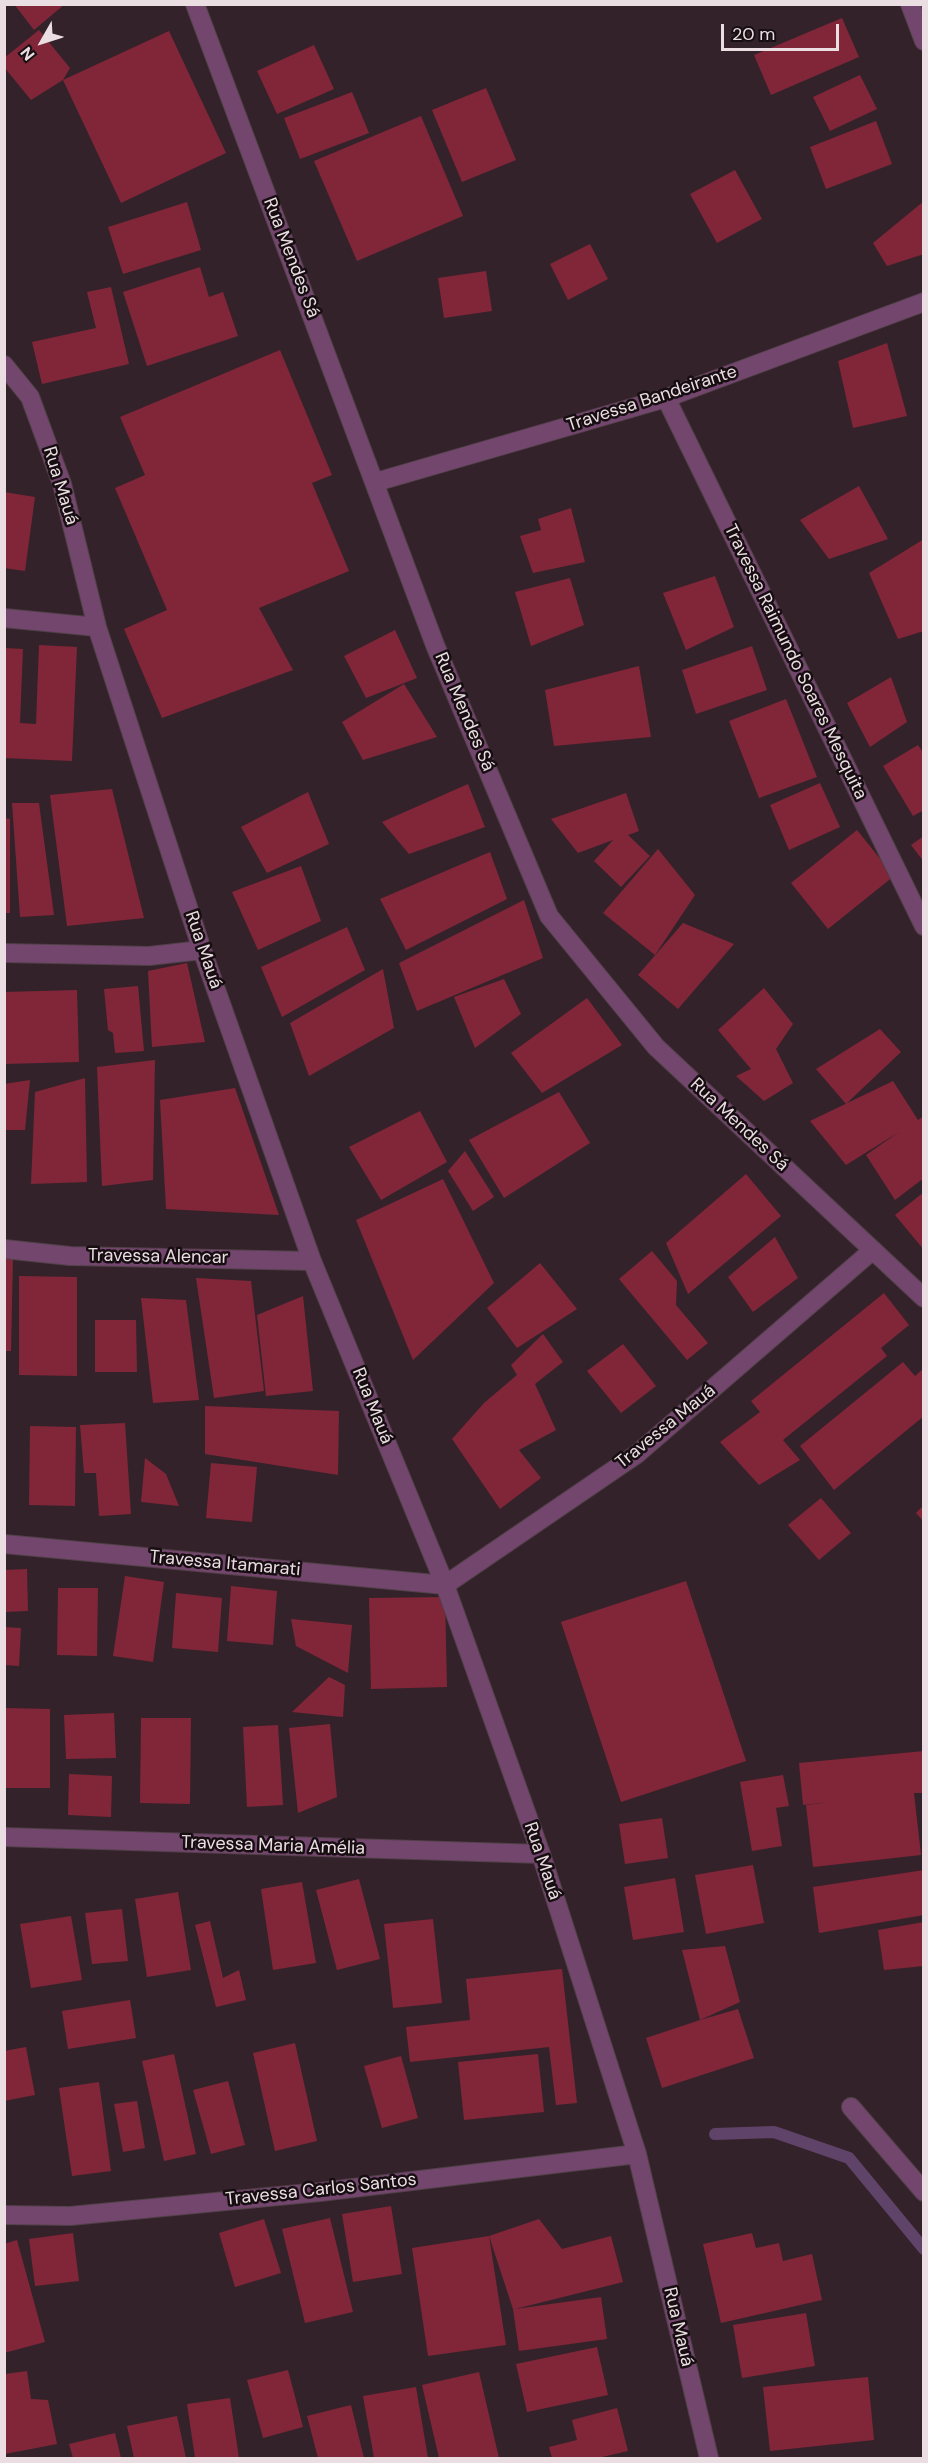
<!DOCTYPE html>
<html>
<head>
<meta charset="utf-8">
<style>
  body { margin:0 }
  #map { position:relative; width:928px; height:2463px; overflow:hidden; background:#34222a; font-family:"DM Sans",sans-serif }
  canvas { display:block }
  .frame { position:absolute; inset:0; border:6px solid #ebdee3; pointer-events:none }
  .north { position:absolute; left:12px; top:12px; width:60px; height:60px; -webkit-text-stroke:4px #170e12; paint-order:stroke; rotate:231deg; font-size:16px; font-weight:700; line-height:24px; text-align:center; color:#ebdee3 }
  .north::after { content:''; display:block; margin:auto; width:21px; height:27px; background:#ebdee3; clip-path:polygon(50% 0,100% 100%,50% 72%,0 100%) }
  .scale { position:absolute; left:721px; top:24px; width:118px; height:27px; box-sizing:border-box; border:3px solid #ebdee3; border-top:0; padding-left:8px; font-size:18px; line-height:21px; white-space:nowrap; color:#ebdee3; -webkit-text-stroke:4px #170e12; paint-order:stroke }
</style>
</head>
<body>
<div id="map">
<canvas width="928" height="2463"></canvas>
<div class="frame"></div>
<div class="north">N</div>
<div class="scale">20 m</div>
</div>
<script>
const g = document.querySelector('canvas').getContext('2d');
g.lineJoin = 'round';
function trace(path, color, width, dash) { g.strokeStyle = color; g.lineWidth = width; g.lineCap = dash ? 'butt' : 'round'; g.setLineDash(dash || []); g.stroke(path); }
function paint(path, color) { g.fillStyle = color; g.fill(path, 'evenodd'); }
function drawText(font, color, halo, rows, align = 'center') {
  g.font = font + ' "DM Sans",sans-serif'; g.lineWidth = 5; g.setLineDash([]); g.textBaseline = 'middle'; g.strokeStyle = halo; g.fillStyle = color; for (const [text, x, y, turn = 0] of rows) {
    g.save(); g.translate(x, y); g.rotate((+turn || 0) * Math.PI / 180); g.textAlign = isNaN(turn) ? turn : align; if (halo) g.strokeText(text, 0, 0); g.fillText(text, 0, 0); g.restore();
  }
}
trace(new Path2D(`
  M715,2134L774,2132L849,2158L924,2249`), '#5f4368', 12);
paint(new Path2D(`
  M14,4H65L34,30Z
  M842,18L859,57L771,95L754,55Z
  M39,30L70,68L63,80L31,100L4,67V58Z
  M169,31L226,153L121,203L63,80Z
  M314,45L334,89L277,114L257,71Z
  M860,75L877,109L830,131L813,97Z
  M486,88L516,160L462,182L432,110Z
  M352,92L369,133L300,159L284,118Z
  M421,116L463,216L357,261L314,161Z
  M876,121L892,164L826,189L810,147Z
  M735,170L762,219L717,243L690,194Z
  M924,201V254L887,266L873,243Z
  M187,202L201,250L123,274L108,227Z
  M590,244L608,279L568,300L550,264Z
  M200,267L209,297L223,292L238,336L147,366L123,292Z
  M486,271L492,311L444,318L438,278Z
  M111,287L129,364L42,384L32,342L96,328L87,292Z
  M887,343L907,416L853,428L838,361Z
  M280,350L332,475L312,483L349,571L259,608L293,670L162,718L124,629L167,610L115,488L145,475L120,417Z
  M859,486L888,539L829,559L800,520Z
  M4,492L35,497L25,571L4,568Z
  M571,508L585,562L533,573L520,536L541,530L538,519Z
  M924,539V631L898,639L869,573Z
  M715,576L734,627L686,650L663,593Z
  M570,578L584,625L531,646L515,592Z
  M395,630L417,678L366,698L344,656Z
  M39,645L77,647L72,761L4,758V648L23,649L20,723L36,724Z
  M752,646L767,690L696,714L682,670Z
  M639,666L651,737L554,746L545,690Z
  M891,677L907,722L870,747L847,703Z
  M404,684L437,737L363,760L342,722Z
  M786,699L817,777L759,798L729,721Z
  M918,745L924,754V810L913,816L883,766Z
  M820,783L840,827L789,850L770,805Z
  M468,784L485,827L409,854L382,822Z
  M112,789L144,918L67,926L50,795Z
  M308,792L329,844L267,873L241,827Z
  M626,793L639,831L628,835L650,856L621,887L594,861L613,840L578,853L551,819Z
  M12,803H39L54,915L20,917Z
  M4,818L10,819V913H4Z
  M857,830L894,876L828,929L791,883Z
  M924,836V862L911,845Z
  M658,849L695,895L655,955L603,913Z
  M490,852L507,899L406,950L380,899Z
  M301,866L321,921L258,950L232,892Z
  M524,900L543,958L417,1011L399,963Z
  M683,923L734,944L678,1009L638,975Z
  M347,927L365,970L282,1017L261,967Z
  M187,963L205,1042L152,1047L148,971Z
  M383,969L394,1028L309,1076L290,1023Z
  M504,979L521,1014L475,1048L454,997Z
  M138,986L144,1051L115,1053L113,1033L108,1030L104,989Z
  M764,988L793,1024L776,1049L793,1083L764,1101L736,1076L751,1069L718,1030Z
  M77,990L79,1062L4,1064V992Z
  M587,998L622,1045L542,1093L511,1053Z
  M880,1029L901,1052L846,1104L816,1069Z
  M155,1060L153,1180L102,1186L97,1067Z
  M85,1078L87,1182L31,1184L35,1092Z
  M30,1080L25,1130H4V1084Z
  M893,1081L918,1120L924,1116V1178L895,1200L866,1155L899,1132L846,1165L810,1121Z
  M235,1088L279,1215L166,1209L160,1100Z
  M559,1092L590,1143L504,1198L469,1140Z
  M420,1111L447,1162L381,1200L349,1147Z
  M465,1151L494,1197L473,1211L448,1171Z
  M746,1174L781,1216L688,1294L666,1243Z
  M443,1179L494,1283L413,1360L356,1220Z
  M924,1192V1250L895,1215Z
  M775,1237L798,1278L753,1312L728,1277Z
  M652,1251L677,1281L676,1305L708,1343L687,1360L619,1279Z
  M4,1258H13L11,1351H4Z
  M540,1263L577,1309L517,1348L487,1308Z
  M19,1276L77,1277V1376L19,1375Z
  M196,1278L251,1281L264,1391L214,1398Z
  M884,1293L909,1325L881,1348L887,1356L783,1440L800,1460L759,1485L720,1442L760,1412L751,1401Z
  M303,1296L313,1391L266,1396L257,1315Z
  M141,1298L186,1300L199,1400L153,1403Z
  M95,1320H136L137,1372H95Z
  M543,1334L563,1362L535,1384L556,1430L519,1450L541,1478L500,1509L452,1439L484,1403L517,1375L511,1365Z
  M623,1344L656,1386L621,1413L587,1371Z
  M903,1362L915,1376L924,1368V1416L834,1490L800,1446Z
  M205,1406L339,1411L338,1475L205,1454Z
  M125,1423L131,1514L99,1516L96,1473H84L80,1425Z
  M30,1426L76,1427L75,1506L29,1505Z
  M145,1458L166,1474L179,1506L141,1502Z
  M211,1463L257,1467L252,1522L206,1518Z
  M821,1498L851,1533L819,1560L788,1525Z
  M924,1505V1522L916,1513Z
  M27,1569L28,1611L4,1612V1570Z
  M125,1576L164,1582L153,1662L113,1656Z
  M686,1581L746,1761L621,1802L561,1622Z
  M231,1586L277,1591L273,1645L227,1641Z
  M58,1588H98L97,1656L57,1655Z
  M176,1593L222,1598L218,1652L172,1648Z
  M445,1597L447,1687L371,1689L369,1598Z
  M291,1619L352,1625L348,1673L296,1646Z
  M4,1627L21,1628L19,1666L4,1665Z
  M329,1677L345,1685L343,1717L292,1712Z
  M5,1708L50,1709V1788H5Z
  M114,1713L116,1758L66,1759L64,1715Z
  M141,1718H191L190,1804L140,1803Z
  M330,1724L337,1797L298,1813L289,1728Z
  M278,1725L283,1805L247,1807L243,1727Z
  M924,1751V1793H914L921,1855L813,1867L806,1805L830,1802L803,1805L799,1763Z
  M69,1774L112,1776L111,1817L68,1815Z
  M783,1775L789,1806L776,1808L782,1846L752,1851L740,1782Z
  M662,1818L668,1858L625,1864L619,1824Z
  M753,1865L764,1923L706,1934L695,1875Z
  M924,1870V1915L819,1933L813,1887Z
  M675,1878L684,1932L633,1940L624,1887Z
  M359,1879L380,1959L337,1970L316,1890Z
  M302,1882L316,1963L273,1970L261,1889Z
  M178,1892L191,1970L147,1977L135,1899Z
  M122,1909L128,1961L92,1964L85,1913Z
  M71,1916L82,1980L31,1988L20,1924Z
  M433,1919L442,2003L393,2008L384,1924Z
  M210,1921L223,1978L239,1970L246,2000L216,2007L195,1925Z
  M924,1922V1966L884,1970L878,1930Z
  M725,1946L740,2002L700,2020L738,2009L754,2058L662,2088L646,2038L700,2020L682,1950Z
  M562,1969L577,2103L556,2105L549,2047L410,2062L406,2027L470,2020L466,1979Z
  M130,2000L136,2038L68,2049L62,2011Z
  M295,2043L317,2141L275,2151L253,2053Z
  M26,2047L35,2095L4,2101V2051Z
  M174,2054L196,2154L164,2161L142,2061Z
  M538,2054L544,2112L464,2120L458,2062Z
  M401,2056L418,2118L382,2128L364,2066Z
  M228,2081L245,2145L211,2154L193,2090Z
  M99,2082L111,2171L72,2176L59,2088Z
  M137,2101L145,2148L123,2152L114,2104Z
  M391,2206L402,2274L353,2282L342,2214Z
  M330,2218L353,2312L305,2323L282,2229Z
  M264,2219L281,2273L235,2287L219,2233Z
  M539,2219L562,2249L611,2236L623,2282L515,2309L601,2297L607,2339L519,2351L513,2309L489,2236Z
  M73,2233L79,2281L35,2286L29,2239Z
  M752,2233L756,2248L779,2243L783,2261L812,2254L822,2300L721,2323L703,2244Z
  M489,2236L506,2345L428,2356L412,2248Z
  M17,2240L45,2342L4,2353V2244Z
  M806,2313L815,2366L742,2378L733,2325Z
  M597,2347L608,2395L527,2412L516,2364Z
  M288,2370L303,2427L263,2438L247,2380Z
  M27,2371L31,2399L48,2400L57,2444L5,2454V2374Z
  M479,2372L499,2458H439L422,2385Z
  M868,2377L874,2440L770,2451L763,2387Z
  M416,2387L428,2458H374L363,2396Z
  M230,2398L239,2458H195L187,2404Z
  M351,2405L364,2458H318L307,2416Z
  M617,2408L628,2451L598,2458H552L549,2447L577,2440L572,2420Z
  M177,2416L186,2458H134L127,2426Z
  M115,2433L121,2458H73L69,2444Z`), '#802638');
const minor = new Path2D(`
  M195,4L435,645L549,916L656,1047L924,1298
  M910,4L924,41
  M4,365L30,397L62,484L97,627L202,950L312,1261L445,1585L541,1854L637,2154L709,2458
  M666,398L924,926
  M376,482L666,398L924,302
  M4,618L97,627
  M4,953L149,956L202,950
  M4,1249L70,1256L312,1261
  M4,1544L445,1585L637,1454L873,1250
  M4,1837L541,1854
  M851,2107L924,2192
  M4,2215L70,2216L320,2192L637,2154`);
trace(minor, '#514048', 20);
trace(minor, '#73466d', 18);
drawText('18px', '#ebdee3', '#170e12', [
  ["Rua Mendes Sá",291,258,69],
  ["Travessa Bandeirante",652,399,-18],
  ["Rua Mauá",60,486,73],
  ["Travessa Raimundo Soares Mesquita",795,662,64],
  ["Rua Mendes Sá",464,712,67],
  ["Rua Mauá",203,950,71],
  ["Rua Mendes Sá",739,1125,43],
  ["Travessa Alencar",158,1257,1],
  ["Rua Mauá",372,1406,68],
  ["Travessa Mauá",666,1427,-39],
  ["Travessa Itamarati",225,1564,5],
  ["Travessa Maria Amélia",273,1846,2],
  ["Rua Mauá",542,1861,71],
  ["Travessa Carlos Santos",321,2190,-6],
  ["Rua Mauá",678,2327,77]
]);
</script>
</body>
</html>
